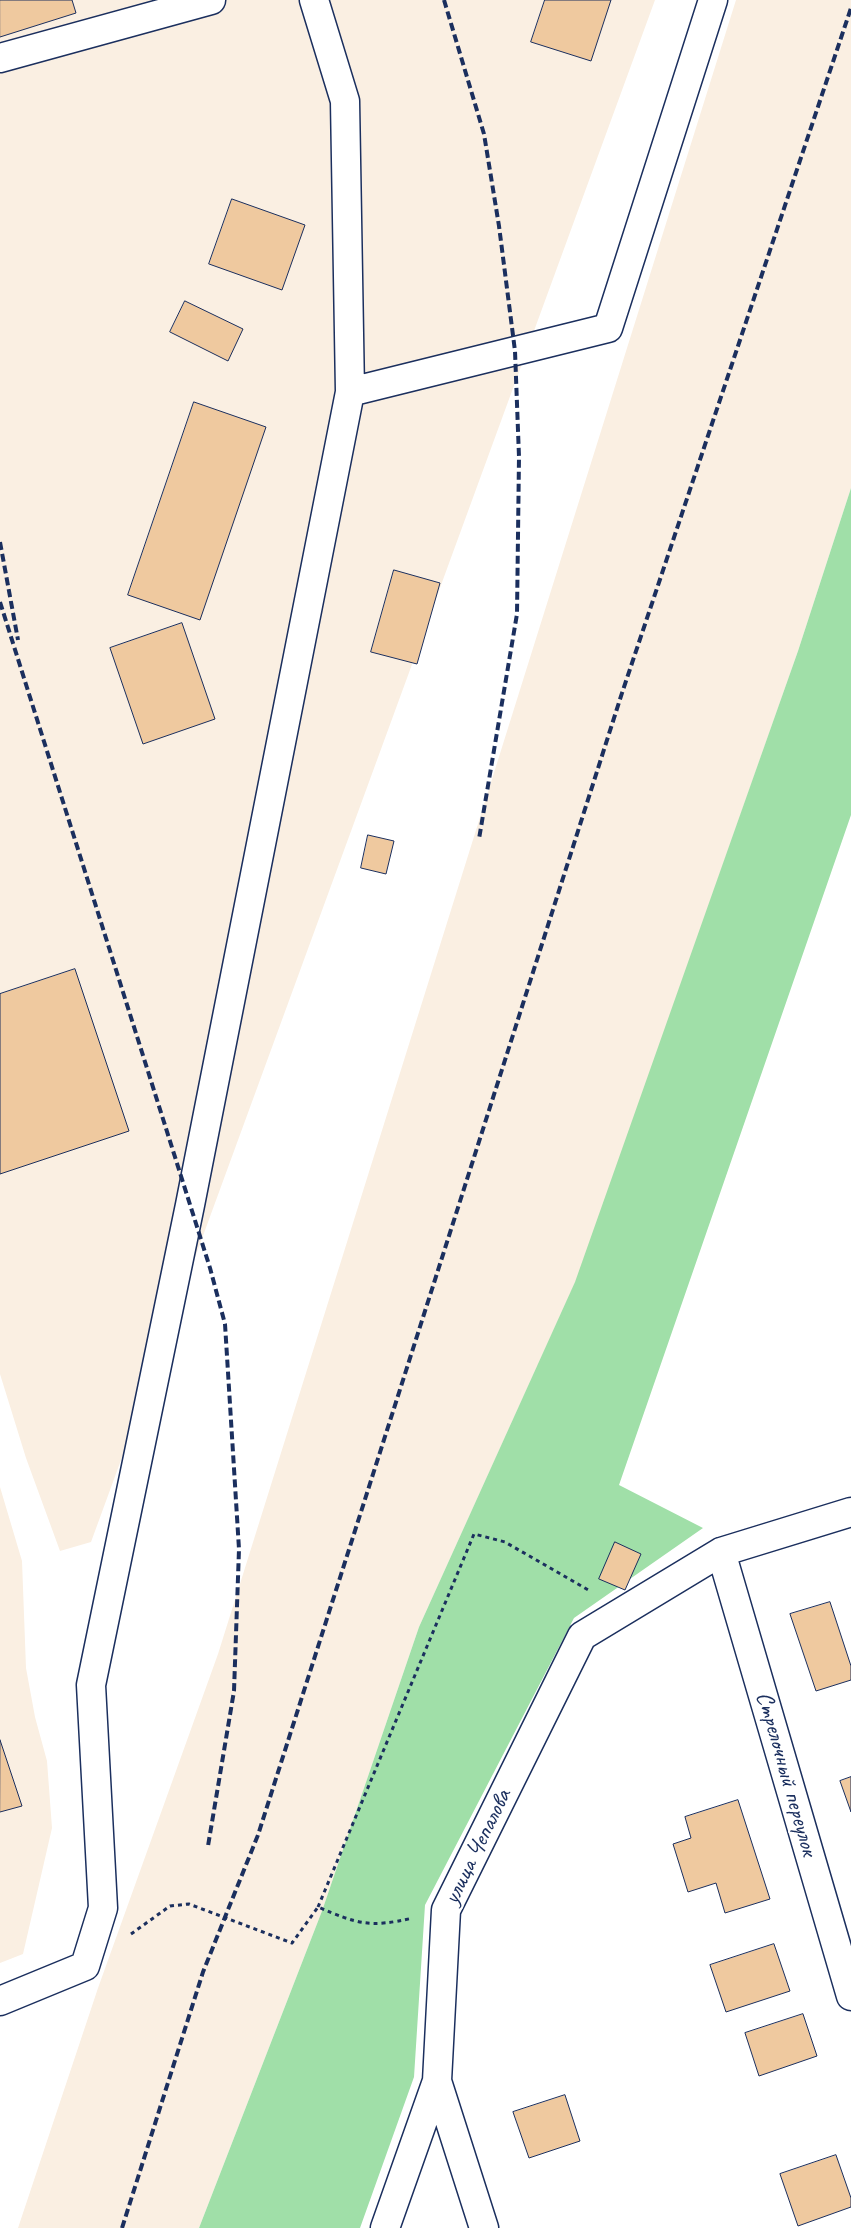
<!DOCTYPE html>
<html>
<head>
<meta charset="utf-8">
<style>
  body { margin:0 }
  canvas { display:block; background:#fff }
</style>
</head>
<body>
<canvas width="851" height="2228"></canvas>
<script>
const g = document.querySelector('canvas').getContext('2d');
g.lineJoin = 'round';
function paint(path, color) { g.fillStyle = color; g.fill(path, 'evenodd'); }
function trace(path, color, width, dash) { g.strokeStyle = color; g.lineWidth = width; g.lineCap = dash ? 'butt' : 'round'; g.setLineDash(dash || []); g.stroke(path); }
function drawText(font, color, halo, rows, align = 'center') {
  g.font = font + ' Caveat,sans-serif'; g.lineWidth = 4; g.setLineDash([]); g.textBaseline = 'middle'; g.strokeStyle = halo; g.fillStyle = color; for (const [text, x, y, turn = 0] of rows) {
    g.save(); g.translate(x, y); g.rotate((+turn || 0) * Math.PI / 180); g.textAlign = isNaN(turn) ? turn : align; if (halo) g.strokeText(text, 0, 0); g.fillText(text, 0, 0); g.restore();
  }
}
paint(new Path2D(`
  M0,0H655L91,1542L60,1551L26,1458L0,1374Z
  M736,0H851V488L798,651L579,1274L419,1627L322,1911L199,2228H18L98,1988L218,1654Z
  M0,1487L22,1561L26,1668L35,1717L47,1761L52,1828L23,1954L0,1963Z`), '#faefe2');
paint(new Path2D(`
  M851,488V815L619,1485L703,1528L574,1618L425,1905L414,2077L360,2228H199L322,1911L419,1627L575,1282L798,651Z`), '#a0dfa8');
const building = new Path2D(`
  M0,0H72L76,13L0,37Z
  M545,0H611L591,61L531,42Z
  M232,199L305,225L282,290L209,264Z
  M185,301L243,329L228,361L170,332Z
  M194,402L266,427L200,620L128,595Z
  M394,570L440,583L417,664L371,652Z
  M182,623L215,719L143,744L110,648Z
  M368,835L394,841L386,874L361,868Z
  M75,969L129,1131L0,1174V994Z
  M615,1542L641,1554L625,1590L599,1579Z
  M830,1602L851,1666V1680L816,1691L790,1614Z
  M0,1740L22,1806L0,1812Z
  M851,1777V1812L840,1781Z
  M738,1800L770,1899L725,1913L716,1883L688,1892L673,1844L691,1838L685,1817Z
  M774,1944L790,1991L726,2012L710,1965Z
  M803,2014L817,2056L759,2076L745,2033Z
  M565,2095L580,2141L529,2158L513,2112Z
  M836,2155L851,2198V2207L798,2226L780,2174Z`);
paint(building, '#efc99f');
trace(building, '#1b2f5e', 1);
const minor = new Path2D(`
  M0,58L211,0
  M350,392L608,328L713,0
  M721,1552L851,1996
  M0,2001L85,1966L103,1908L91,1685L190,1205L350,392L345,101L314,0
  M385,2228L437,2081
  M484,2228L437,2081L446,1910L582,1636L721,1552L851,1512`);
trace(minor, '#1b2f5e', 31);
trace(new Path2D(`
  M318,1907L474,1534L505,1542L590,1591
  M131,1934L170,1906L189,1904L292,1943L318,1907C358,1924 369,1928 413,1918`), '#1b2f5e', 3, [4, 4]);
trace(minor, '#fff', 28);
trace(new Path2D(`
  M444,0L484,134L499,226L515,351L519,457L517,614L479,839
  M0,542L18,640
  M0,602L210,1268L225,1324L239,1549L234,1691L208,1846
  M122,2228L203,1972L258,1835L622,693L851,8`), '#1b2f5e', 4, [8, 4]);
drawText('24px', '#1b2f5e', '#fff', [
  ["Стрелочный переулок",786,1774,74],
  ["улица Чепалова",478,1847,-64]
]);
</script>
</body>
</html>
